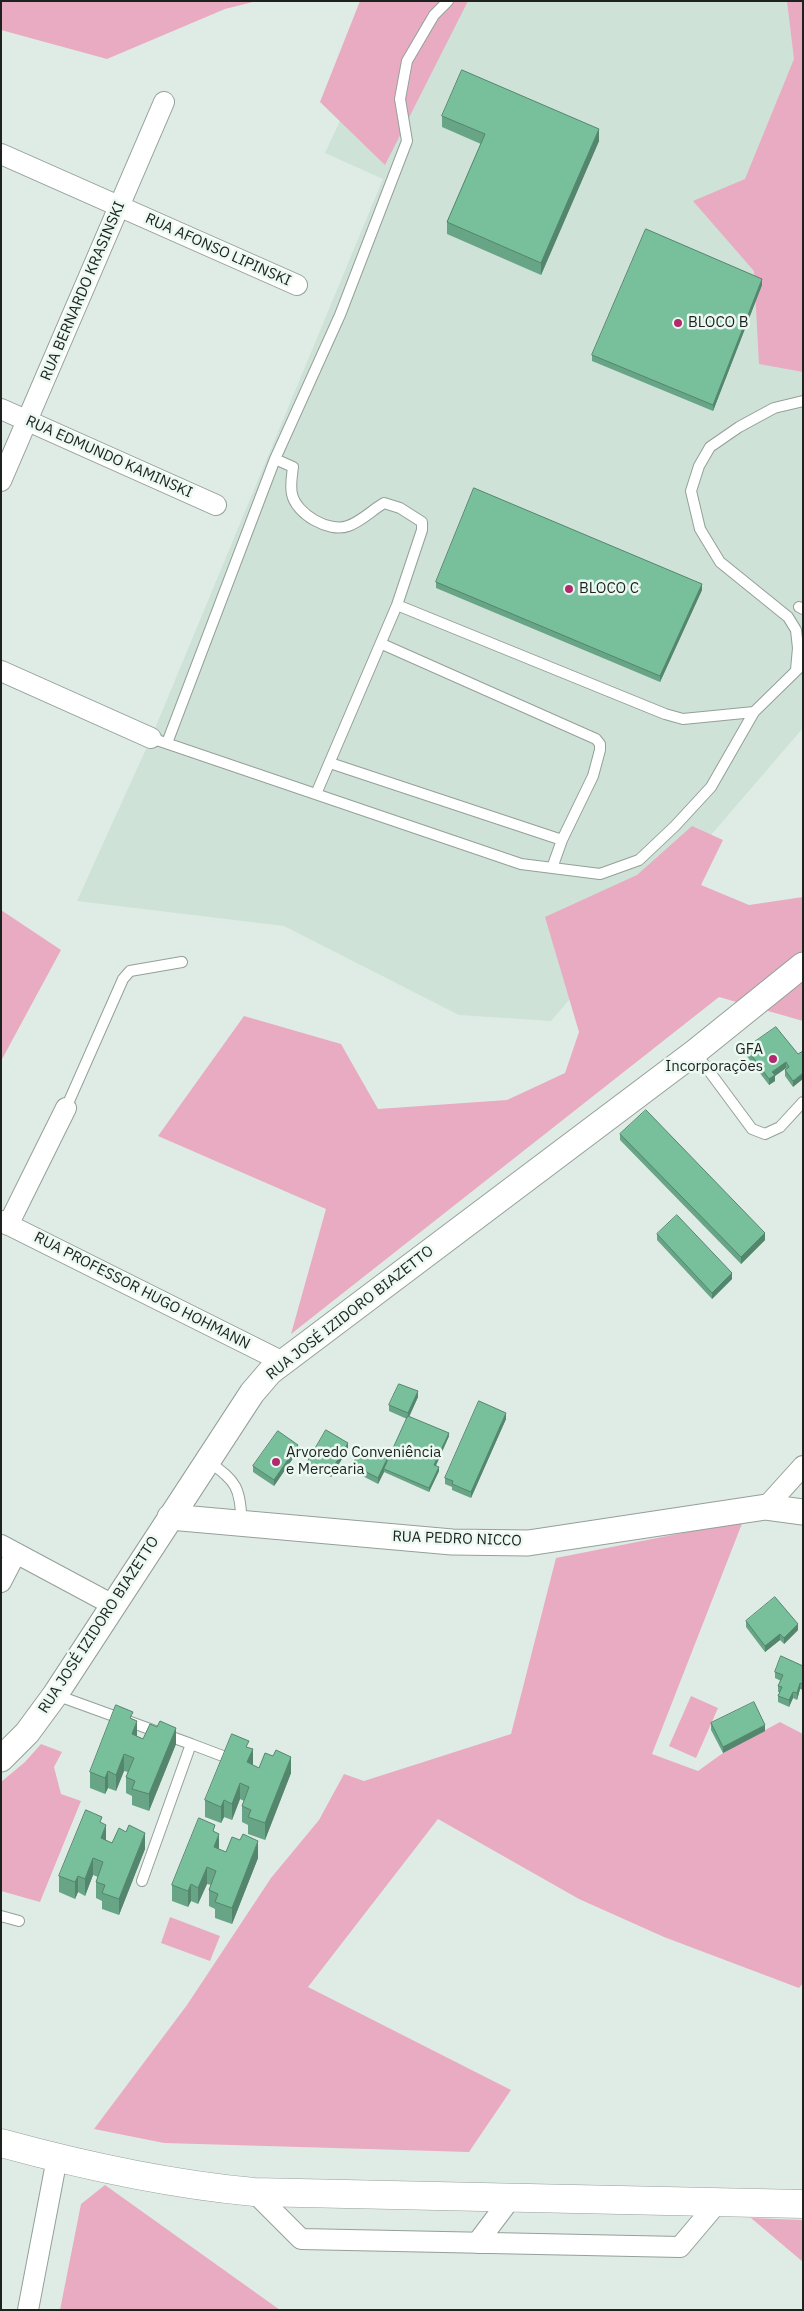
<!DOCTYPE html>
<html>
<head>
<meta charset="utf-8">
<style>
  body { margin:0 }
  #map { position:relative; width:804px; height:2311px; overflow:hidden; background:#dfece5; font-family:"IBM Plex Sans",sans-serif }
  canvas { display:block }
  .frame { position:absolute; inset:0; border:2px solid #1d221f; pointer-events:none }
</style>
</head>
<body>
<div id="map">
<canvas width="804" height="2311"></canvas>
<div class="frame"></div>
</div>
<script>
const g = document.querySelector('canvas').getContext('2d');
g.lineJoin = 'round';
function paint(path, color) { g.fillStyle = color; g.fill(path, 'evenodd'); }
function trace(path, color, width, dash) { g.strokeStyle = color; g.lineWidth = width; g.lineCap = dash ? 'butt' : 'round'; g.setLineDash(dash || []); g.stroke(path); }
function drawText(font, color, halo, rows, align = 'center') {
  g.font = font + ' "IBM Plex Sans",sans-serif'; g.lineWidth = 5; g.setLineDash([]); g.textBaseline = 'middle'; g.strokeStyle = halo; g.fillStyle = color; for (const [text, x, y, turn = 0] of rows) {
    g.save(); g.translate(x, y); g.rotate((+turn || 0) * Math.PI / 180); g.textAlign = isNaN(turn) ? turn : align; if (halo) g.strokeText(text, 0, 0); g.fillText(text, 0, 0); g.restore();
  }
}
paint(new Path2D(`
  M396,1H803V728L551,1021L459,1015L284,926L77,901L151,738L383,179L325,153Z`), '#cee2d7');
paint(new Path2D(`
  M1,1H257L225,9L107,59L1,30Z
  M360,1H468L385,165L320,102Z
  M787,1H803V372L759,364L754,271L693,201L745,179L794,59Z
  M692,826L723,840L701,885L749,905L803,897V1021L719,997L291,1334L326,1209L158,1136L244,1016L341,1044L378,1109L507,1100L565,1073L579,1032L545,917L637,875Z
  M1,910L61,950L1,1061Z
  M743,1521L652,1754L698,1771L723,1753L780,1722L803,1734V1983L799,1988L664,1937L579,1899L438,1819L308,1987L511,2090L469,2152L164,2143L94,2129L187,2005L271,1878L319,1820L344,1774L364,1781L511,1734L556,1558Z
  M691,1696L718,1708L696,1758L669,1746Z
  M41,1744L62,1752L54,1767L61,1794L81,1801L40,1902L1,1891V1782L25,1762Z
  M170,1917L220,1936L210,1961L161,1943Z
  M105,2185L280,2310H60L81,2204Z
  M751,2218L803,2220V2262Z`), '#e9abc2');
const service = new Path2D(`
  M275,459L293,467C292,475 290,486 292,494C296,514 329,533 348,526C362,521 372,510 384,503L400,508L422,522V530L397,605L665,714L683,719L754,712
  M799,607L803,609
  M382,644L596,739L600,744V750L593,776L562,840L552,868
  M796,670L798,648L796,630L788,617L720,562L700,529L691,491L699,466L710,447L739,427L774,408L803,401
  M151,738L521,864L600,874L639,860L675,826L711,787L754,712L803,664
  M167,743L275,459L340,315L407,141L400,99L407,61L434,15L448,1
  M330,763L562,840
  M316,794L397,605
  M695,1052L752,1129L765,1134L780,1127L803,1102
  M66,1108L123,979L130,971L182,962
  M208,1461C238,1483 239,1486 242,1523
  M56,1695L191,1744L142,1881
  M191,1744L228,1758
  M1,1916L19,1921`);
const minor = new Path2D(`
  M1,154L297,285
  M1,409L216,505
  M1,481L164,102
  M1,671L151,738
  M1,1221L283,1362
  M8,1225L66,1108
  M766,1507L803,1466
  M1,1545L113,1605
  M1,1582L16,1553
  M254,2192L301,2239L680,2247L718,2202
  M477,2243L511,2198
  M28,2310L57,2158`);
const tertiary = new Path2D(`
  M170,1517L452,1542L528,1543L766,1507L803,1512
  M1,1759L27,1733L55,1695L252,1393L270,1372L695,1052L803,965`);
const primary = new Path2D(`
  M1,2143C85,2166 167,2184 254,2192L803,2204`);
trace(service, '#94a099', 12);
trace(minor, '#94a099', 22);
trace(tertiary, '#94a099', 27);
trace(primary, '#94a099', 29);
trace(service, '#fff', 10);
trace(minor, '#fff', 20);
trace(tertiary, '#fff', 25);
trace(primary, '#fff', 28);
paint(new Path2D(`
  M442,116L599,141L541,275L447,234V222L481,144L442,127Z
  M762,285L713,411L592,361V355Z
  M436,582L702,590L660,682L436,588Z
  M746,1048L798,1054L793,1087L785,1076V1070L786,1069V1068L775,1076V1081L769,1085L746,1055Z
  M620,1134L765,1240L741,1264L620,1140Z
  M657,1234L732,1279L712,1299L657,1240Z
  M418,1397L409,1417L449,1436L436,1466L439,1471L429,1492L384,1472L378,1484L353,1471V1465L387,1462L407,1419L389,1411V1405Z
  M506,1419L471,1498L452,1490V1487L445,1484V1478Z
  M348,1449L331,1477L321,1472L319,1476L307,1469V1463Z
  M298,1451L274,1486L253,1472V1466Z
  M746,1621L798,1630L784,1644L780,1640L765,1652L746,1627Z
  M803,1666V1690L800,1689L797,1700L793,1698L789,1707L778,1702V1696L780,1692H778V1686L781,1681L775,1678V1672Z
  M133,1719L137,1736L143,1739L176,1744L149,1811L132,1805V1796L126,1793V1777L128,1772L124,1771L116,1791L108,1788L105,1794L90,1788V1772Z
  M711,1723L765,1731L723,1753L711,1730Z
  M249,1748L253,1765L259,1768L291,1773L265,1840L248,1834V1825L242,1822V1806L244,1801L240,1799L232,1820L224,1817L221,1823L205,1817V1800Z
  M102,1823L106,1840L112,1843L145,1849L119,1915L102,1909V1901L96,1898V1882L98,1877L93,1875L85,1896L78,1892L75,1899L59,1892V1876Z
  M215,1832L219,1849L226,1852L258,1858L232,1924L215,1918V1909L209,1906V1890L211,1885L207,1884L198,1904L191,1901L188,1907L172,1901V1885Z`), '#67a586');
paint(new Path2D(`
  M599,129V141L541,275V263Z
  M762,279V285L713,411V405Z
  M702,584V590L660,682V676Z
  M786,1062V1068L775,1076V1081L769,1085V1079L772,1072Z
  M803,1073V1079L793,1087V1081Z
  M765,1233V1240L741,1264V1257Z
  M732,1273V1279L712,1299V1293Z
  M418,1391V1397L408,1419V1413Z
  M506,1413V1419L471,1498V1492Z
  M449,1433V1436L434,1469V1465Z
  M348,1443V1449L331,1477V1471Z
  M298,1445V1451L274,1486V1480Z
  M387,1459V1465L384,1469V1472L378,1484V1478Z
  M321,1466V1472L319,1476V1470Z
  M439,1467V1471L429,1492V1488Z
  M798,1624V1630L784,1644V1638Z
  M780,1634V1640L765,1652V1646Z
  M800,1683V1689L797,1700V1693Z
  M793,1692V1698L789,1707V1700Z
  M137,1721V1737L132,1734Z
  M765,1725V1731L723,1753V1747Z
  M176,1728V1744L149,1811V1794Z
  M253,1749V1766L247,1762Z
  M124,1754V1771L116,1791V1775Z
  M291,1757V1773L265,1840V1823Z
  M108,1771V1788L105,1794V1778Z
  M240,1783V1799L232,1820V1804Z
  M224,1800V1817L221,1823V1807Z
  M106,1825V1841L101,1838Z
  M145,1833V1849L119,1915V1899Z
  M219,1834V1850L214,1847Z
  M258,1841V1858L232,1924V1908Z
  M93,1858V1875L85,1896V1879Z
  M207,1867V1884L198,1904V1888Z
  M78,1876V1892L75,1899V1882Z
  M191,1884V1901L188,1907V1891Z`), '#54866d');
const building = new Path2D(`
  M462,70L599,129L541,263L447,222L485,134L442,116Z
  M646,229L762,279L713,405L592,355Z
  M474,488L702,584L660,676L436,582Z
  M776,1027L798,1054L803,1051V1073L793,1081L785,1070L789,1067L786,1062L772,1072L775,1075L769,1079L746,1048Z
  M646,1110L765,1233L741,1257L620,1134Z
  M677,1215L732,1273L712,1293L657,1234Z
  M399,1384L418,1391L408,1413L389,1405Z
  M479,1401L506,1413L471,1492L452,1484L453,1481L445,1478Z
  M408,1416L449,1433L434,1465L439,1467L429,1488L384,1469Z
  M326,1430L348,1443L331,1471L321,1466L319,1470L307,1463Z
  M278,1431L298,1445L274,1480L253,1466Z
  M362,1447L387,1459L378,1478L353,1465Z
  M775,1597L798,1624L784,1638L780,1634L765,1646L746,1621Z
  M781,1656L803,1666V1684L800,1683L797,1693L793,1692L789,1700L778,1696L782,1687L778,1686L783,1675L775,1672Z
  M754,1702L765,1725L723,1747L711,1723Z
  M116,1705L133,1712L130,1718L137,1721L132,1734L143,1739L150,1724L157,1727L160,1721L176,1728L149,1794L132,1789L135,1781L126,1777L134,1758L124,1754L116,1775L108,1771L105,1778L90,1772Z
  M232,1734L249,1741L246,1747L253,1749L247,1762L259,1768L265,1753L273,1756L276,1750L291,1757L265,1823L248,1817L251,1810L242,1806L249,1787L240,1783L232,1804L224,1800L221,1807L205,1800Z
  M86,1810L102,1817L100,1822L106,1825L101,1838L112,1843L119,1828L126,1832L129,1825L145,1833L119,1899L102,1893L105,1885L96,1882L103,1862L93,1858L85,1879L78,1876L75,1882L59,1876Z
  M199,1818L215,1825L213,1831L219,1834L214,1847L226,1852L232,1837L240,1840L243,1834L258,1841L232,1908L215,1902L218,1894L209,1890L216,1871L207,1867L198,1888L191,1884L188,1891L172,1885Z`);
paint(building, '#78c09c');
trace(building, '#54866d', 1);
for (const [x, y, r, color] of [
  [678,323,5,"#b22a6d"],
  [569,589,5,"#b22a6d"],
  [773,1059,5,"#b22a6d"],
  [276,1462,5,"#b22a6d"]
]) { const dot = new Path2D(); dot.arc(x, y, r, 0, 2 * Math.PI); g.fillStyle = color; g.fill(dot); trace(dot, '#ecf9f2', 2); }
drawText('15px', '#1d221f', '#ecf9f2', [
  ["RUA AFONSO LIPINSKI",218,250,24],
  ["RUA BERNARDO KRASINSKI",83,291,-67],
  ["RUA EDMUNDO KAMINSKI",109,457,24],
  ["RUA PROFESSOR HUGO HOHMANN",142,1291,27],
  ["RUA JOSÉ IZIDORO BIAZETTO",350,1313,-38],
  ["RUA PEDRO NICCO",457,1539,2],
  ["RUA JOSÉ IZIDORO BIAZETTO",99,1625,-57]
]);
drawText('15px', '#1d221f', '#ecf9f2', [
  ["BLOCO B",688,323],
  ["BLOCO C",579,589],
  ["GFA",763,1050,"right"],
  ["Incorporações",763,1067,"right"],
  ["Arvoredo Conveniência",286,1453],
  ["e Mercearia",286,1470]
], 'left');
</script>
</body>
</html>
